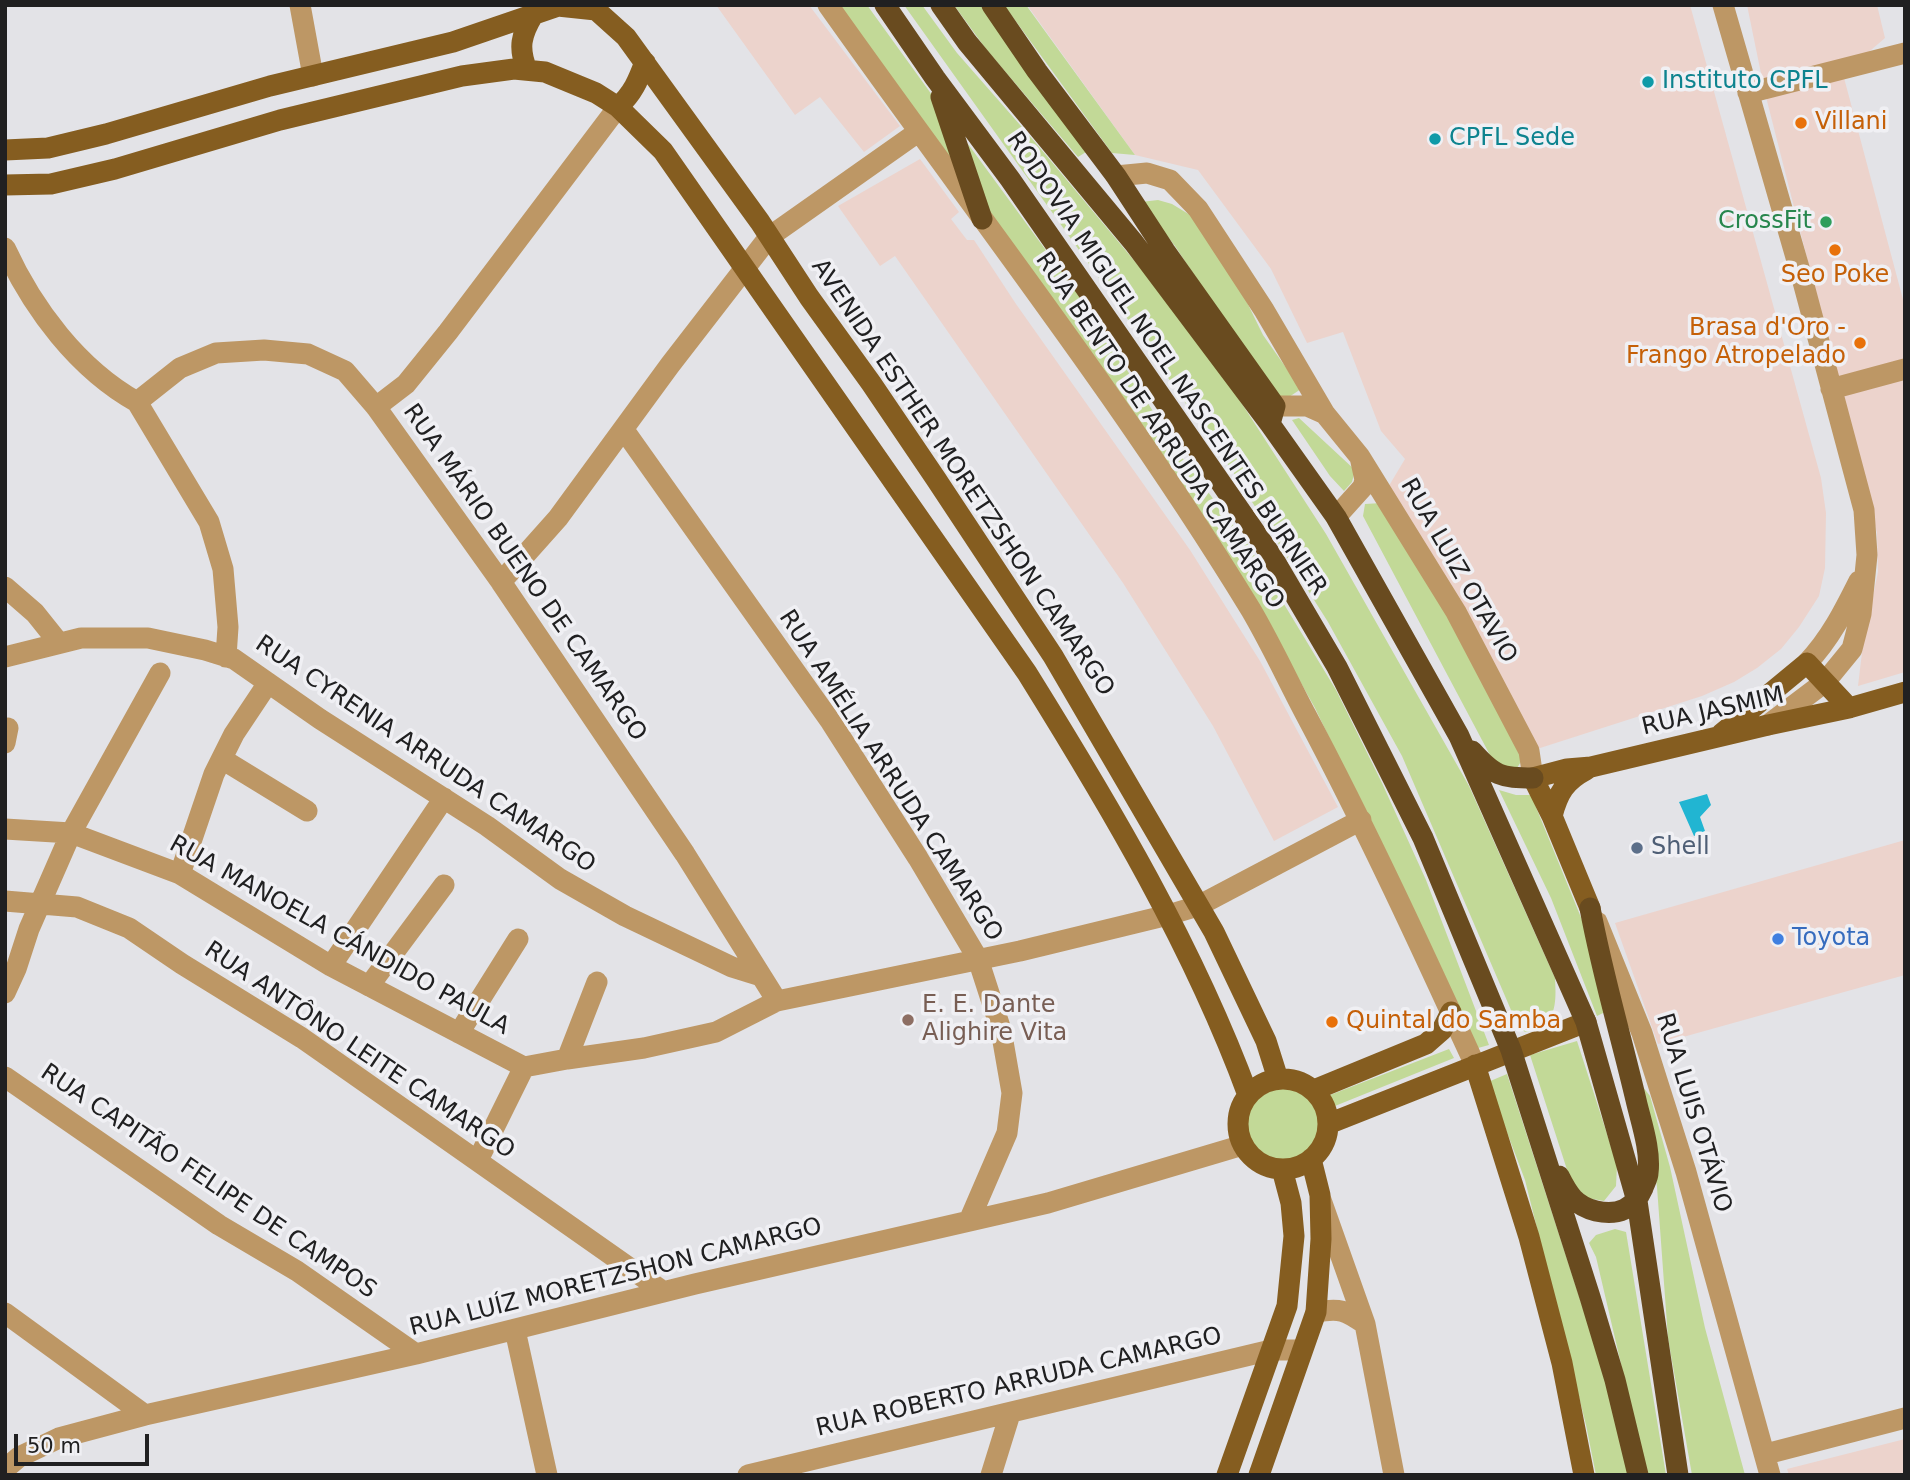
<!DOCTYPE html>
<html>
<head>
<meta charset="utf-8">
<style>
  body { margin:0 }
  #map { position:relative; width:1910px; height:1480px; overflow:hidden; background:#e3e3e7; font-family:"DejaVu Sans",sans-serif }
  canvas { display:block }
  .frame { position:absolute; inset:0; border:7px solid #202021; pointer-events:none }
  .scale { position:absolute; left:14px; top:1434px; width:135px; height:32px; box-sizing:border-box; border:4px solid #202021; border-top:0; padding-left:9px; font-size:21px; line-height:24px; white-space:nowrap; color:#202021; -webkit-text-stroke:5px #f0f0f4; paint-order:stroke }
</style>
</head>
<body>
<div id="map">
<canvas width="1910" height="1480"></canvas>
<div class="frame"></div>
<div class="scale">50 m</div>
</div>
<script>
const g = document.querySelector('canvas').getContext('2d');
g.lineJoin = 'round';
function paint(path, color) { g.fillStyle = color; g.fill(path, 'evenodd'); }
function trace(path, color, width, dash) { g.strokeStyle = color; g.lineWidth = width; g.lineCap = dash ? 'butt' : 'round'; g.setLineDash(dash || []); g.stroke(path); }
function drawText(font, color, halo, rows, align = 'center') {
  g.font = font + ' "DejaVu Sans",sans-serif'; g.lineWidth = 7; g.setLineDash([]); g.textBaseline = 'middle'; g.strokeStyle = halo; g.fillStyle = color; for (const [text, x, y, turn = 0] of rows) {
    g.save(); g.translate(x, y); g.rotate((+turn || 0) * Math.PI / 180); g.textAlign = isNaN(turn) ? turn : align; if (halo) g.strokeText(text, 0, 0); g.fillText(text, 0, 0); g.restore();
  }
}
paint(new Path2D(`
  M716,5H809L900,126L864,152L820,97L795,115Z
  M1027,5H1690L1821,478L1826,513L1825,568L1819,596L1799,627L1781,649L1757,668L1734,682L1702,696L1537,749L1387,489L1405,459L1381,431L1343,332L1307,343L1271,269L1198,170L1135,155Z
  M1747,5H1877L1885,38L1843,74L1905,307V672L1858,686L1863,644L1878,572L1877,533L1765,93Z
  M920,159L959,212L951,219L967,240H974L1016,304L1190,550L1260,661L1338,807L1274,841L1213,726L1123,583L895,256L880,266L838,206Z
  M1905,840V975L1658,1044L1615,923Z
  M1905,1439V1475H1789L1787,1469Z`), '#ecd3cc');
paint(new Path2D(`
  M838,5H867L932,95L960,171Z
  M904,5H922L957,53L1035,142L1142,270L1235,393L1326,534L1469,786L1555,978C1556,998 1557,1012 1543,1029L1525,1032L1517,1024L1402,756L1328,622L1235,475L1109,292Z
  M954,5H982L1086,152L1078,157L986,49Z
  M1004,5H1026L1135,155L1112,153Z
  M968,144L1086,305L1185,462L1247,543L1336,690L1382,783L1426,880L1489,1045L1478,1048L1315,708L1246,585L992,218L973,175Z
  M1158,200L1172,204L1195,218L1235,278L1263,335L1301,389L1289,397L1273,395L1175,246L1141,202Z
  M1299,418L1355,470L1352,482L1344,491L1330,476L1292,420Z
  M1382,503L1513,731L1522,760L1517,768L1505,770L1491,757L1363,516L1365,504Z
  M1499,790L1516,795H1531L1591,942L1609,1010L1597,1016L1551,898Z
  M1577,1041L1617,1165L1616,1186L1604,1201L1587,1198L1571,1182L1530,1055Z
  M1449,1049L1454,1058L1330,1108L1325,1097Z
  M1507,1074L1614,1404L1629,1475H1596L1586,1425L1525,1180L1488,1082Z
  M1643,1087L1650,1096L1670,1167L1705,1328L1745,1475H1692L1668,1338L1657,1187Z
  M1247 1125a36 36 0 1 1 72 0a36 36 0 1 1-72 0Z
  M1615,1229L1626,1232L1666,1475H1647L1596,1257L1589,1243L1596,1235Z`), '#c2d997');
paint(new Path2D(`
  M1707,794L1711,805L1700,817L1705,831L1694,836L1679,802Z`), '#21b5d2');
trace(new Path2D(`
  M300,5L313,76
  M828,5C970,206 1123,400 1251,610C1271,644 1288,681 1306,715C1367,830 1421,947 1475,1065
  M1723,5L1802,278L1864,510L1867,555L1861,614L1852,649L1825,682L1768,725
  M1748,93L1905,53
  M1116,176L1147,173L1170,180L1198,209L1264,310L1325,414
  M5,248C33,309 78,369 137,402L209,522L223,569L228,627L226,657
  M1831,389L1905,369
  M137,402L180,368L216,353L264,350L308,354L345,371L376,407L501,582L685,854L777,1001
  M1275,406H1307L1325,414L1360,457
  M376,407L406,384L448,332L618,107
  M624,430L831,722L918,858L978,959L1001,1030L1012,1093L1007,1133L969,1221
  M1336,517L1363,487L1365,480L1360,457L1456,612L1529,751L1533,778
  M501,582L558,518L670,365L769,237L918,132
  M5,587L35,613L59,643
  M5,657L81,638H148L205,650L234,659L320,719L487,826L560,879L625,916L732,967L761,976
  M1807,663C1830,639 1844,611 1859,581
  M5,743L8,728
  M222,759L307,811
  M5,829L71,833L180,874L331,966L524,1067
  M180,874L214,774L234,734L268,683
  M5,901L77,907L129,928L182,964L302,1038L352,1073L664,1292
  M1597,922L1642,1033L1686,1172L1770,1475
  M331,966L444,798
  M369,986L444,885
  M5,993L16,969L29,929L71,833L160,673
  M459,1033L518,939
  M567,1059L597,982
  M524,1067L567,1059L644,1048L716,1032L777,1001L1020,951L1168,915L1198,906L1361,820
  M5,1077L219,1225L297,1271L416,1354
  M478,1160L524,1067
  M1321,1200L1365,1324L1394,1475
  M1316,1312C1340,1308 1345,1310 1365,1324
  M5,1313L145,1415
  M515,1330L547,1475
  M1766,1454L1905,1418
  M5,1469L19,1457L59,1438L145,1415L416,1354L695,1284L1048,1203L1243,1145
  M748,1475L1271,1350H1302
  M991,1475L1010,1414`), '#bd9765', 21);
trace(new Path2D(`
  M527,70C518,48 521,35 533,15
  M618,107C633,93 638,81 645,62
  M5,150L48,148L106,134L270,86L453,42L558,6L596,10L626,37L760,222L809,297L871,383L936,479L1053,656L1214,932L1266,1041L1278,1079
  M5,185L51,184L115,169L280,120L462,76L514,69L545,72L596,93L618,107L663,151L1027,673C1111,808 1193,946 1248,1095
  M1721,734L1807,663L1849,708
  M1552,816C1558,793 1565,781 1586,770
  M1590,908L1552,816L1533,778L1567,769L1591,767L1768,725L1849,708L1905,692
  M1475,1065L1529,1237L1562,1363L1584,1475
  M1238 1124a45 45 0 1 1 90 0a45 45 0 1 1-90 0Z
  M1314,1090L1426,1044L1442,1030L1451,1012
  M1328,1124L1586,1022
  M1227,1475L1287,1306L1294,1236L1291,1203L1282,1169
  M1259,1475L1316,1312L1321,1239L1320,1195L1311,1159`), '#855d20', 21);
trace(new Path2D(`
  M885,5L935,78L1010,179L1273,558L1337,667L1423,838L1511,1050L1590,1297L1615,1380L1638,1475
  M941,5L967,42L1134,243L1270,424L1336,517L1459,736L1586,1022L1637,1201L1678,1475
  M992,5L1037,71L1116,176L1165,251L1275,406L1270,424
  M941,97L982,219
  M1472,751C1494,776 1501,778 1533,778
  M1559,1176C1568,1194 1575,1206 1596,1211C1618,1216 1634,1209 1643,1188C1644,1184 1648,1178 1648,1173C1651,1150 1641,1122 1636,1100C1621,1036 1602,973 1590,908`), '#694b1f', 21);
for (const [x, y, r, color] of [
  [1648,82,7,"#0f9aa8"],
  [1801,123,7,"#e8710a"],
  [1435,139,7,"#0f9aa8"],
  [1826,222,7,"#2e9e5b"],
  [1835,250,7,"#e8710a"],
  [1860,343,7,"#e8710a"],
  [1637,848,7,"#5c6f8a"],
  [1778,939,7,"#3f7fe0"],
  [908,1020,7,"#8d6e63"],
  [1332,1022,7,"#e8710a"]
]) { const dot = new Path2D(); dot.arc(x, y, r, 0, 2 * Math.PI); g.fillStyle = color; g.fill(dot); trace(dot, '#f0f0f4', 2.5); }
drawText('24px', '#0d838f', '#f0f0f4', [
  ["Instituto CPFL",1662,82],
  ["CPFL Sede",1449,139]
], 'left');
drawText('24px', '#c56008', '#f0f0f4', [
  ["Villani",1815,123],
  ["Seo Poke",1835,276,"center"],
  ["Brasa d'Oro -",1846,329,"right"],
  ["Frango Atropelado",1846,357,"right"],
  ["Quintal do Samba",1346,1022]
], 'left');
drawText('24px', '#27864d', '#f0f0f4', [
  ["CrossFit",1812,222]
], 'right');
drawText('24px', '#202021', '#f0f0f4', [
  ["RODOVIA MIGUEL NOEL NASCENTES BURNIER",1166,364,56],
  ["RUA BENTO DE ARRUDA CAMARGO",1159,431,56],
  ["AVENIDA ESTHER MORETZSHON CAMARGO",962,478,56],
  ["RUA LUIZ OTAVIO",1458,571,60],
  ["RUA MÁRIO BUENO DE CAMARGO",524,573,55],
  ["RUA JASMIM",1713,712,-13],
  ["RUA CYRENIA ARRUDA CAMARGO",425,755,34],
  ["RUA AMÉLIA ARRUDA CAMARGO",890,776,57],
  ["RUA MANOELA CÁNDIDO PAULA",339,936,29],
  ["RUA ANTÔNO LEITE CAMARGO",359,1051,34],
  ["RUA LUIS OTÁVIO",1693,1113,73],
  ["RUA CAPITÃO FELIPE DE CAMPOS",208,1182,34],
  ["RUA LUÍZ MORETZSHON CAMARGO",616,1278,-14],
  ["RUA ROBERTO ARRUDA CAMARGO",1019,1383,-13]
]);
drawText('24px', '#4e5e75', '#f0f0f4', [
  ["Shell",1651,848]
], 'left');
drawText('24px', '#366cbe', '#f0f0f4', [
  ["Toyota",1792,939]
], 'left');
drawText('24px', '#785e54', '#f0f0f4', [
  ["E. E. Dante",922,1006],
  ["Alighire Vita",922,1034]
], 'left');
</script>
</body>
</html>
